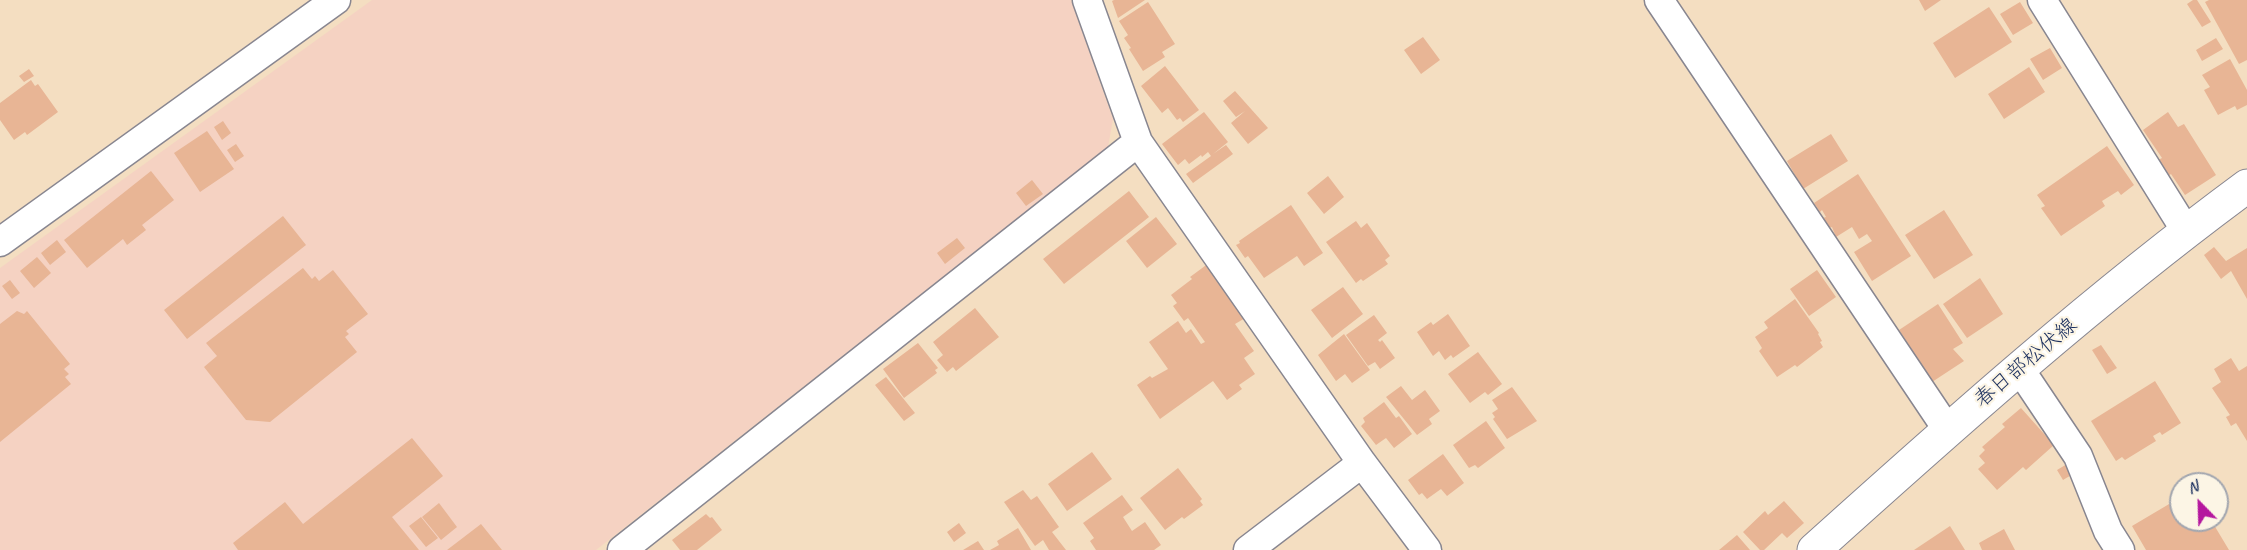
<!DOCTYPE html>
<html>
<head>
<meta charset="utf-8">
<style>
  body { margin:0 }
  #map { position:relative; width:2247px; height:550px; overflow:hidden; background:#f4dec1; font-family:Caveat,sans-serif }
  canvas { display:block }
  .north { position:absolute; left:2169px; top:472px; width:60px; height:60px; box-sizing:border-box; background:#fcf5e5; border:2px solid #a2a6af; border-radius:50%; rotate:337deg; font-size:16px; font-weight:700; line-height:24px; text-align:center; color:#1b2f5e }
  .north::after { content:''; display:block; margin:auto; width:21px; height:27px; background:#b5179e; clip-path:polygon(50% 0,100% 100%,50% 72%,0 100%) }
</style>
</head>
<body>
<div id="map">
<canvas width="2247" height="550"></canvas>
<div class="north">N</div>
</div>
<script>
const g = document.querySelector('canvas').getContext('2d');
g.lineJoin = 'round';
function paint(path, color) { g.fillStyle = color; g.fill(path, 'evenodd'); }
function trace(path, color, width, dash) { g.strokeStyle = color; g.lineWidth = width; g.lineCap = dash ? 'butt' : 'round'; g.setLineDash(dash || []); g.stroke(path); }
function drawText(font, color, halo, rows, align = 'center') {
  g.font = font + ' Caveat,"Klee One",sans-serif'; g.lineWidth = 4.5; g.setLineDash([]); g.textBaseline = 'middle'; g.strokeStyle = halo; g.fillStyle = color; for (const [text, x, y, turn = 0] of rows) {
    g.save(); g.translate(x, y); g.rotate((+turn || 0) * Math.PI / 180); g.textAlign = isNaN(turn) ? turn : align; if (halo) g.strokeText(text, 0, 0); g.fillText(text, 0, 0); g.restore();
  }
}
paint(new Path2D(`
  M372,0H1071L1113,119L1108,147L596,550H0V268Z`), '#f5d2c2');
paint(new Path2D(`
  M1114,0H1145L1118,18L1112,1Z
  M1919,0H1941L1925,11Z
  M2193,0H2197L2211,22L2202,27L2187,4Z
  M2209,0H2247V60L2239,64L2205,2Z
  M1148,2L1175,44L1162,52L1165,57L1143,71L1129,49L1131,48L1124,38L1128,35L1119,21Z
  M2020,2L2033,23L2013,35L2000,14Z
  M1989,7L2012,42L1955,78L1933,43Z
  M1423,37L1440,60L1421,74L1404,50Z
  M2216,38L2223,49L2202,61L2196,50Z
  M2050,48L2062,68L2043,80L2030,59Z
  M2230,59L2247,90V105L2237,110L2235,106L2218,115L2204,90L2210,87L2202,75Z
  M1165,66L1199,110L1183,122L1180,118L1177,120L1168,108L1162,113L1141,86Z
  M2029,67L2045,92L2004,119L1988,94Z
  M29,69L34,76L24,82L19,76Z
  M31,80L35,86L38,84L58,112L27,135L25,132L14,140L0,120V103Z
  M1235,91L1268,128L1248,144L1231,123L1245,111L1236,117L1223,101Z
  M1204,112L1228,142L1213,154L1226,145L1233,154L1193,183L1186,174L1211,156L1208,152L1202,157L1201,155L1189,164L1185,159L1178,165L1162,144Z
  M2168,112L2178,127L2184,124L2216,175L2185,195L2171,174L2168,176L2158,160L2162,158L2143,130Z
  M223,121L231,133L222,140L214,127Z
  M207,131L234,169L200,192L174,153Z
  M1831,134L1848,161L1803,189L1787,161Z
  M236,144L244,156L235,162L227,150Z
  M2107,146L2134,185L2121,195L2118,191L2102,201L2105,206L2061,236L2041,208L2045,206L2037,195Z
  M151,171L174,200L142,225L146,230L127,245L123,239L87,268L64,240Z
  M1858,174L1911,256L1872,281L1854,252L1872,241L1867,234L1859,239L1852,227L1836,237L1832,227L1829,228L1823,218L1826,217L1822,210L1820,212L1814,203Z
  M1328,176L1344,197L1324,214L1307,193Z
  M1032,180L1043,194L1026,206L1016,193Z
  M1129,191L1149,217L1064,284L1043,259Z
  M1291,205L1323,253L1304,266L1297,256L1264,278L1248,256L1245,258L1236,245L1240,243L1239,241Z
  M1944,210L1973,255L1934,279L1905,235Z
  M283,216L306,245L187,339L164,310Z
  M1156,217L1177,244L1147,268L1126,241Z
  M1356,221L1361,228L1367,223L1390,256L1385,260L1388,264L1363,281L1361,279L1356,283L1326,242Z
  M957,238L965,248L945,264L937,253Z
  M57,240L66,252L50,265L41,253Z
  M2214,247L2226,261L2247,248V299L2231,271L2221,279L2204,255Z
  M37,257L51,273L34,288L20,271Z
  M1209,263L1247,317L1235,324L1254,351L1244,358L1255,374L1239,385L1242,389L1227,400L1213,381L1160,419L1137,385L1150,376L1152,378L1168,369L1149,342L1178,321L1186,333L1191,329L1201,344L1205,342L1188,318L1184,321L1173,306L1177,303L1171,295L1192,279L1190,277Z
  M303,268L312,279L315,276L319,281L333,270L368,314L346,331L349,334L345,337L357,352L270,422L246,420L204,367L217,356L206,343Z
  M1817,270L1836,297L1809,316L1790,289Z
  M1980,278L2003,314L1967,338L1943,304Z
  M10,280L20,293L12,299L2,286Z
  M1343,287L1363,314L1332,338L1311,310Z
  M1795,299L1819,333L1818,334L1822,341L1820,342L1823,347L1797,367L1795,365L1777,377L1759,351L1762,348L1755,337L1768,328L1764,322Z
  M1938,304L1963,343L1953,349L1964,361L1932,382L1899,330Z
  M975,308L999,337L956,371L953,367L947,372L937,360L943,355L933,342Z
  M17,311L24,314L27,311L70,364L64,369L69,374L65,377L71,384L0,442V324Z
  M1448,314L1470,346L1453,358L1451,355L1445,360L1439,351L1433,356L1417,332L1431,322L1433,325Z
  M1374,315L1387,333L1378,340L1380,342L1382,340L1395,358L1380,369L1375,362L1368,366L1346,335Z
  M1344,334L1370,370L1352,383L1345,374L1336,381L1318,355Z
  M918,343L938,368L935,370L937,373L904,398L883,369Z
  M2101,345L2117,368L2107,374L2092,350Z
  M1478,352L1502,384L1488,395L1485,392L1470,403L1448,374Z
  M2231,358L2239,371L2247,366V441L2236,423L2231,426L2226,417L2230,415L2212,388L2221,382L2214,369Z
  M886,377L915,413L904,421L875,385Z
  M2155,381L2181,423L2162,435L2160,432L2153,436L2156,441L2125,460L2122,457L2116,461L2091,421Z
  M1401,386L1412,400L1425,390L1440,411L1429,419L1432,424L1417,435L1386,397Z
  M1512,387L1537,421L1507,439L1493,419L1495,417L1492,413L1498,409L1492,400Z
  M1384,402L1396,418L1399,416L1412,434L1394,448L1386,438L1376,445L1361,426L1365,422L1363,418Z
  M2021,408L2054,445L2026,470L2023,467L1997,490L1978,469L1985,463L1979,456L1985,450L1982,447L2005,427L2002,424Z
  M1486,421L1505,448L1478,468L1475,465L1469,468L1453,445Z
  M412,438L443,476L392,517L419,550H238L233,543L285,502L303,524Z
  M1092,452L1112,479L1067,511L1048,484Z
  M1443,454L1464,483L1447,496L1441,489L1427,499L1422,493L1419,495L1408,480Z
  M2067,464L2073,474L2063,480L2057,470Z
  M1178,468L1202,499L1200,501L1203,505L1184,519L1182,517L1165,530L1140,498Z
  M1023,490L1031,500L1037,496L1059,527L1052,532L1066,550H1049L1043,540L1035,546L1004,502Z
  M1122,495L1133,510L1123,517L1132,531L1145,522L1161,545L1154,550H1096L1090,541L1094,538L1083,523Z
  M2181,497V520H2211L2229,550H2146L2132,526Z
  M1784,501L1804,523L1787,538L1782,533L1764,550H1760L1743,532L1765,511L1768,515Z
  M439,503L457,527L441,540L422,517Z
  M706,514L710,518L712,517L722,530L697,550H680L672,540Z
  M421,517L438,538L426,547L409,526Z
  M959,523L966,533L954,542L947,532Z
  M481,524L502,550H447Z
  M1950,526L1965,550H1914Z
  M1018,528L1031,550H990L999,545L997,541Z
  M2004,529L2015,550H1982L1979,543Z
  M1737,535L1750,550H1719Z
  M978,541L984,550H963Z`), '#e8b595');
const minor = new Path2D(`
  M1087,0L1138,142L1362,463L1427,550
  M1659,0L1947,429
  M2042,0L2186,231
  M0,242L336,0
  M2019,368L2078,456L2108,531L2120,550
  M622,550L1138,142
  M1248,550L1362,463`);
const primary = new Path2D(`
  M1814,550C1954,424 2095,298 2247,186`);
trace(minor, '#888690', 31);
trace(primary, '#888690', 35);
trace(minor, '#fff', 28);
trace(primary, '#fff', 33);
drawText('21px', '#1b2f5e', '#fcf5e5', [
  ["春日部松伏線",2026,363,-40]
]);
</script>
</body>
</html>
